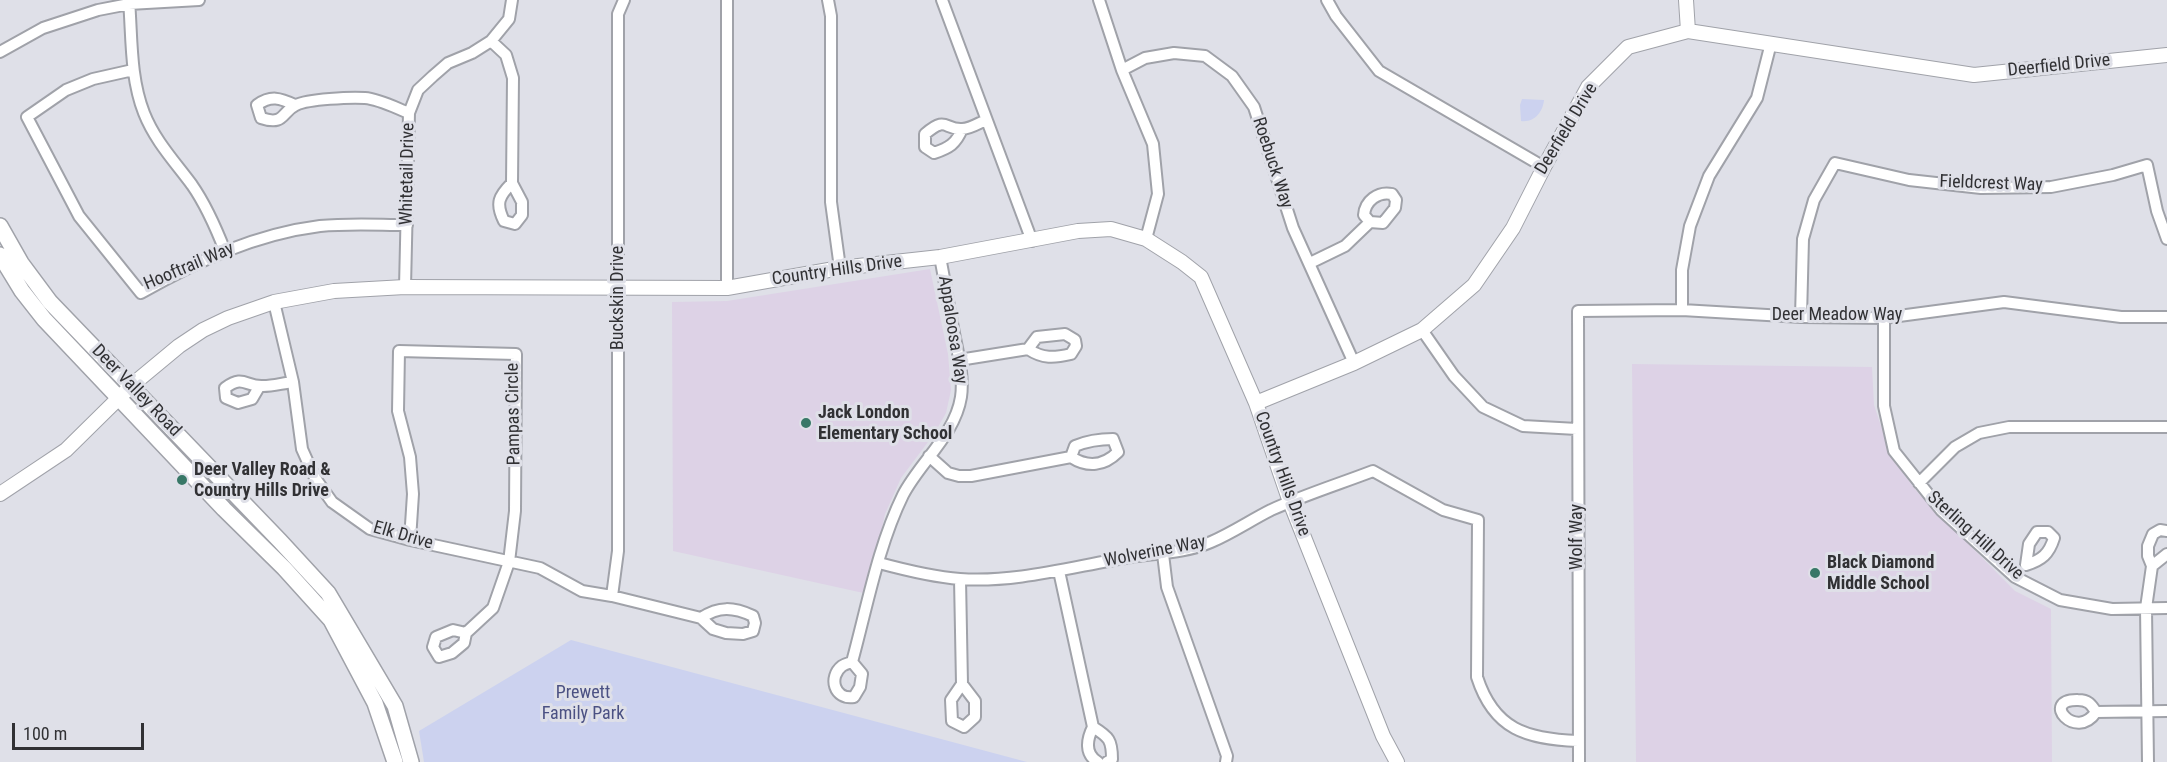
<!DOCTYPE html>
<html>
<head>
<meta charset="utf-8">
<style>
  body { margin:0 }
  #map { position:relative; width:2167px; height:762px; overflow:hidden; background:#dfe0e8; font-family:"Roboto Condensed",sans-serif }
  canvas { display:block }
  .scale { position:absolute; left:12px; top:723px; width:132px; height:27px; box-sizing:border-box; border:3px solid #313134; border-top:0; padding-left:8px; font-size:18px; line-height:21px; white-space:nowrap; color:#313134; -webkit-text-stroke:4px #dfe0e8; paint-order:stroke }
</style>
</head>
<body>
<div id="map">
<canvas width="2167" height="762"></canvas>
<div class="scale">100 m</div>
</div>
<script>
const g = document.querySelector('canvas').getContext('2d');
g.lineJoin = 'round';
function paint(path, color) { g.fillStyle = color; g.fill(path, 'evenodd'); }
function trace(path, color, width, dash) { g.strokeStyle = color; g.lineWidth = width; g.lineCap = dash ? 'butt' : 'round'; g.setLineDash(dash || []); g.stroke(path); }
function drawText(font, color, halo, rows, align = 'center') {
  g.font = font + ' "Roboto Condensed",sans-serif'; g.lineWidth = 6; g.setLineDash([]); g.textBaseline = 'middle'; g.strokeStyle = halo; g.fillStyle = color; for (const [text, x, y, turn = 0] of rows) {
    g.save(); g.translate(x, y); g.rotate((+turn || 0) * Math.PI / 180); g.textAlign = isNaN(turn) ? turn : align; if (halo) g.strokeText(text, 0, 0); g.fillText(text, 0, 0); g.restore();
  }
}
paint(new Path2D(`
  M930,269L948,354L951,390L946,413L934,434L901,478L885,514L868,594L673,551L672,302L727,301Z
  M1632,364L1872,367L1874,405L1892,459L1919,494L2015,591L2051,609L2052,762H1636Z`), '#ddd2e6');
paint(new Path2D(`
  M1522,99L1544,100C1543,112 1534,123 1521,121L1520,105Z
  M571,640L1027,762H424L419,731Z`), '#ccd2ef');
const minor = new Path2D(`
  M129,0C132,38 130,77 144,113C155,141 175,162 192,185C206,205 216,228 225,251
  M727,0V288
  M828,0L831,16V202L840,268
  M942,0L1032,241
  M1099,0L1122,70L1153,144L1158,194L1146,239
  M1327,0L1336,16L1379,71L1544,167
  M491,41L506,55L513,78L512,183L522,202V215L515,224L504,221C495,203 499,196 512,183
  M0,52L43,28L98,10L129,4L199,0
  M133,70L93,79L66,90L27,117L79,216L141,293C197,261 256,234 320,226C349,223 379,225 407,225
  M1122,70L1145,58L1174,53L1205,56L1232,76L1254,107L1293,228L1354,363
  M295,105C280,98 271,95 257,105L261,118C285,126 281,112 296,105C308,99 351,97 365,98C379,99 396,108 409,113
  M962,129C956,144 949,148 934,153L925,147V134C947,115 944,130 962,129C970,129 979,123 986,120
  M1310,263L1345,246L1370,222L1383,223L1395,208L1396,200L1392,194C1378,191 1365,201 1364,215L1370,222
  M405,287L409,113L418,90L433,76L448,63L472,53L491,41L509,19L512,0
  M274,302L293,382L302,449L315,478L332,502L370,529L410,540L540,568L582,591L612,596L701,618L713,629L726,633L743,634L753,631L755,623L753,616C733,607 719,606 701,618
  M1682,310V270L1690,226L1709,176L1757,98L1771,43
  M1801,317L1803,239L1814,200L1835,163L1909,180L1981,188L2051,187L2113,175L2147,165L2157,211L2167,239
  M1884,318V406L1894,451L1941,510L2015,577L2060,600L2112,609L2167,608
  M1422,330L1454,376L1483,407L1523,426L1577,429
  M959,360L1028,349C1043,359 1054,358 1071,354L1076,346L1075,340L1065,334L1037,337L1028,349
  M259,387L252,399L238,403L226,398L225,388C244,374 245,387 263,386C273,386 283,383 293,382
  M929,456L948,473L959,476H971L1071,457C1088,468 1104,466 1118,452L1113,439C1099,439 1087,441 1075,446L1071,457
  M1919,483L1955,447L1979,433L2009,427H2167
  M2037,532H2048L2054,538C2049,554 2042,560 2026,565L2029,544Z
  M410,540L413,494L410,457L398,411L399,351L516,354L515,511L509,562L493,608L466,633L464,643L452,653L439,657L433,647L436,637L453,630L466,633
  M1163,554L1167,587L1227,756L1226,762
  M879,563C905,570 933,577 960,579C1017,583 1074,566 1131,557C1157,553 1186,553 1211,542C1232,533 1251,520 1271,510C1304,495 1339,484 1373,471L1443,510L1478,520L1477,677C1494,730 1527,739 1578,741
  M2152,566L2167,554
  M1059,571L1093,727C1087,739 1084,754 1098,762
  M960,579L962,684L951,700L952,721L964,727L975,717V701L962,684
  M612,596L618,551V14L624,0
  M852,662L862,674L860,687L854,697C834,700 828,677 842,666C845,664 849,663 852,662C867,607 878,546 903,495C920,462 955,435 961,397C964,376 958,353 954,333C949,308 945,282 940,257
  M2096,712C2091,704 2088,700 2078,700C2039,699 2076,742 2096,712L2167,711
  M1093,727C1109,737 1112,740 1112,759L1107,762
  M1579,762L1578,311L1682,310L1801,317L1884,318L2004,302L2121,317H2167
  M2148,762L2146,608L2152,566L2148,556V546L2153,534L2160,530L2167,531`);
const tertiary = new Path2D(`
  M1686,0L1688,31
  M1256,403L1354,363L1422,330L1474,285L1513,228L1544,167L1588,87L1628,47L1688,31L1974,75L2167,55
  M0,494L66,450L132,385L179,346L203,330L228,318L274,302L334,291L405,287L727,288L840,268L940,257L1078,231L1111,229L1146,239L1182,262L1201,277L1256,403L1290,502L1383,736L1397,762`);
const secondary = new Path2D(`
  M0,226L21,263L50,302L280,541L328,593L395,706L411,762
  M0,255L22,291L44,319L224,509L284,568L331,620L375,703L395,762`);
trace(minor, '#a0a2a9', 14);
trace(tertiary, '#a0a2a9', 16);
trace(secondary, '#a0a2a9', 18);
trace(minor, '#fff', 10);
trace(tertiary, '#fff', 14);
trace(secondary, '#fff', 15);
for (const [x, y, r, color] of [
  [806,423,6,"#387867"],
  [182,480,6,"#387867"],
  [1815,573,6,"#387867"]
]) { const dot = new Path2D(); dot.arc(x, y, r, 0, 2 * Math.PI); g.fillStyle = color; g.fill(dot); trace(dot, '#dfe0e8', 2); }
drawText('18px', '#313134', '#dfe0e8', [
  ["Deerfield Drive",2059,66,-6],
  ["Deerfield Drive",1567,129,-59],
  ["Roebuck Way",1272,163,72],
  ["Whitetail Drive",408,174,-89],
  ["Fieldcrest Way",1991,184,2],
  ["Hooftrail Way",189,267,-23],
  ["Country Hills Drive",837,271,-8],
  ["Buckskin Drive",618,298,-90],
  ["Deer Meadow Way",1837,315],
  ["Appaloosa Way",952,330,81],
  ["Deer Valley Road",136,391,46],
  ["Pampas Circle",514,414,-91],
  ["Country Hills Drive",1282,474,70],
  ["Elk Drive",403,536,16],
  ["Sterling Hill Drive",1975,536,42],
  ["Wolf Way",1577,537,-90],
  ["Wolverine Way",1155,552,-11]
]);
drawText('bold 18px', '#313134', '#dfe0e8', [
  ["Jack London",818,413],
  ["Elementary School",818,434],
  ["Deer Valley Road &",194,470],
  ["Country Hills Drive",194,491],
  ["Black Diamond",1827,563],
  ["Middle School",1827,584]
], 'left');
drawText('18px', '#4b5183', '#dfe0e8', [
  ["Prewett",583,693],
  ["Family Park",583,714]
]);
</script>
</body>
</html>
